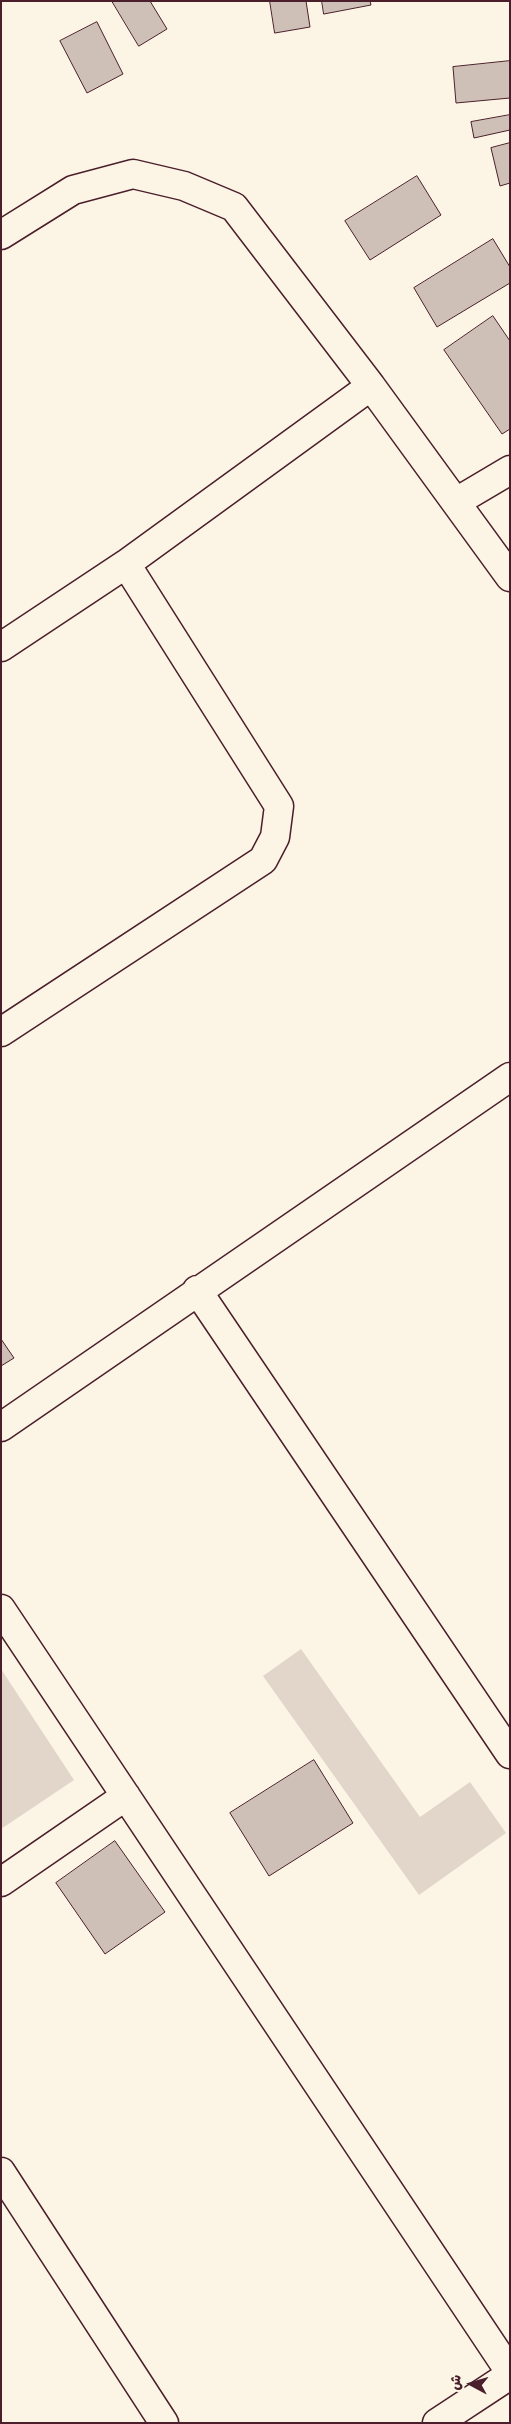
<!DOCTYPE html>
<html>
<head>
<meta charset="utf-8">
<style>
  body { margin:0 }
  #map { position:relative; width:511px; height:2424px; overflow:hidden; background:#fcf5e5; font-family:"Balsamiq Sans","Playpen Sans Arabic",sans-serif }
  canvas { display:block }
  .frame { position:absolute; inset:0; border:2px solid #4a1f2b; pointer-events:none }
  .north { position:absolute; left:446px; top:2359px; width:50px; height:50px; -webkit-text-stroke:4px #fcf5e5; paint-order:stroke; rotate:276deg; font-size:14px; font-weight:700; line-height:20px; text-align:center; color:#4a1f2b }
  .north::after { content:''; display:block; margin:auto; width:18px; height:22px; background:#4a1f2b; clip-path:polygon(50% 0,100% 100%,50% 72%,0 100%) }
</style>
</head>
<body>
<div id="map">
<canvas width="511" height="2424"></canvas>
<div class="frame"></div>
<div class="north">ش</div>
</div>
<script>
const g = document.querySelector('canvas').getContext('2d');
g.lineJoin = 'round';
function paint(path, color) { g.fillStyle = color; g.fill(path, 'evenodd'); }
function trace(path, color, width, dash) { g.strokeStyle = color; g.lineWidth = width; g.lineCap = dash ? 'butt' : 'round'; g.setLineDash(dash || []); g.stroke(path); }
paint(new Path2D(`
  M301,1649L420,1817L470,1782L506,1833L419,1895L263,1676Z
  M1,1669L74,1780L1,1829Z`), '#e2d5ca');
const building = new Path2D(`
  M112,1H150L167,29L139,46Z
  M270,1H306L310,27L275,33Z
  M322,1H370L371,5L324,14Z
  M97,22L123,74L87,93L60,41Z
  M510,61V98L456,103L453,67Z
  M510,115V130L474,138L471,122Z
  M510,143V183L500,186L491,148Z
  M417,176L441,215L370,260L345,221Z
  M493,239L510,267V283L437,327L414,288Z
  M493,316L510,341V429L502,434L444,350Z
  M1,1339L14,1358L1,1366Z
  M314,1760L353,1823L269,1876L230,1813Z
  M115,1841L165,1912L105,1954L56,1883Z`);
paint(building, '#cfc0b7');
trace(building, '#4a1f2b', 1);
const minor = new Path2D(`
  M1,235L73,190L133,174L184,186L234,207L371,386L510,577
  M456,502L510,470
  M1,647L126,564L371,386
  M1,1032L263,860L275,837L279,806L126,564
  M197,1290L510,1754
  M1,1427L510,1077
  M1,1609L510,2372
  M1,1882L126,1796
  M1,2172L164,2423
  M437,2423L510,2375`);
trace(minor, '#4a1f2b', 31);
trace(minor, '#fcf5e5', 28);
</script>
</body>
</html>
